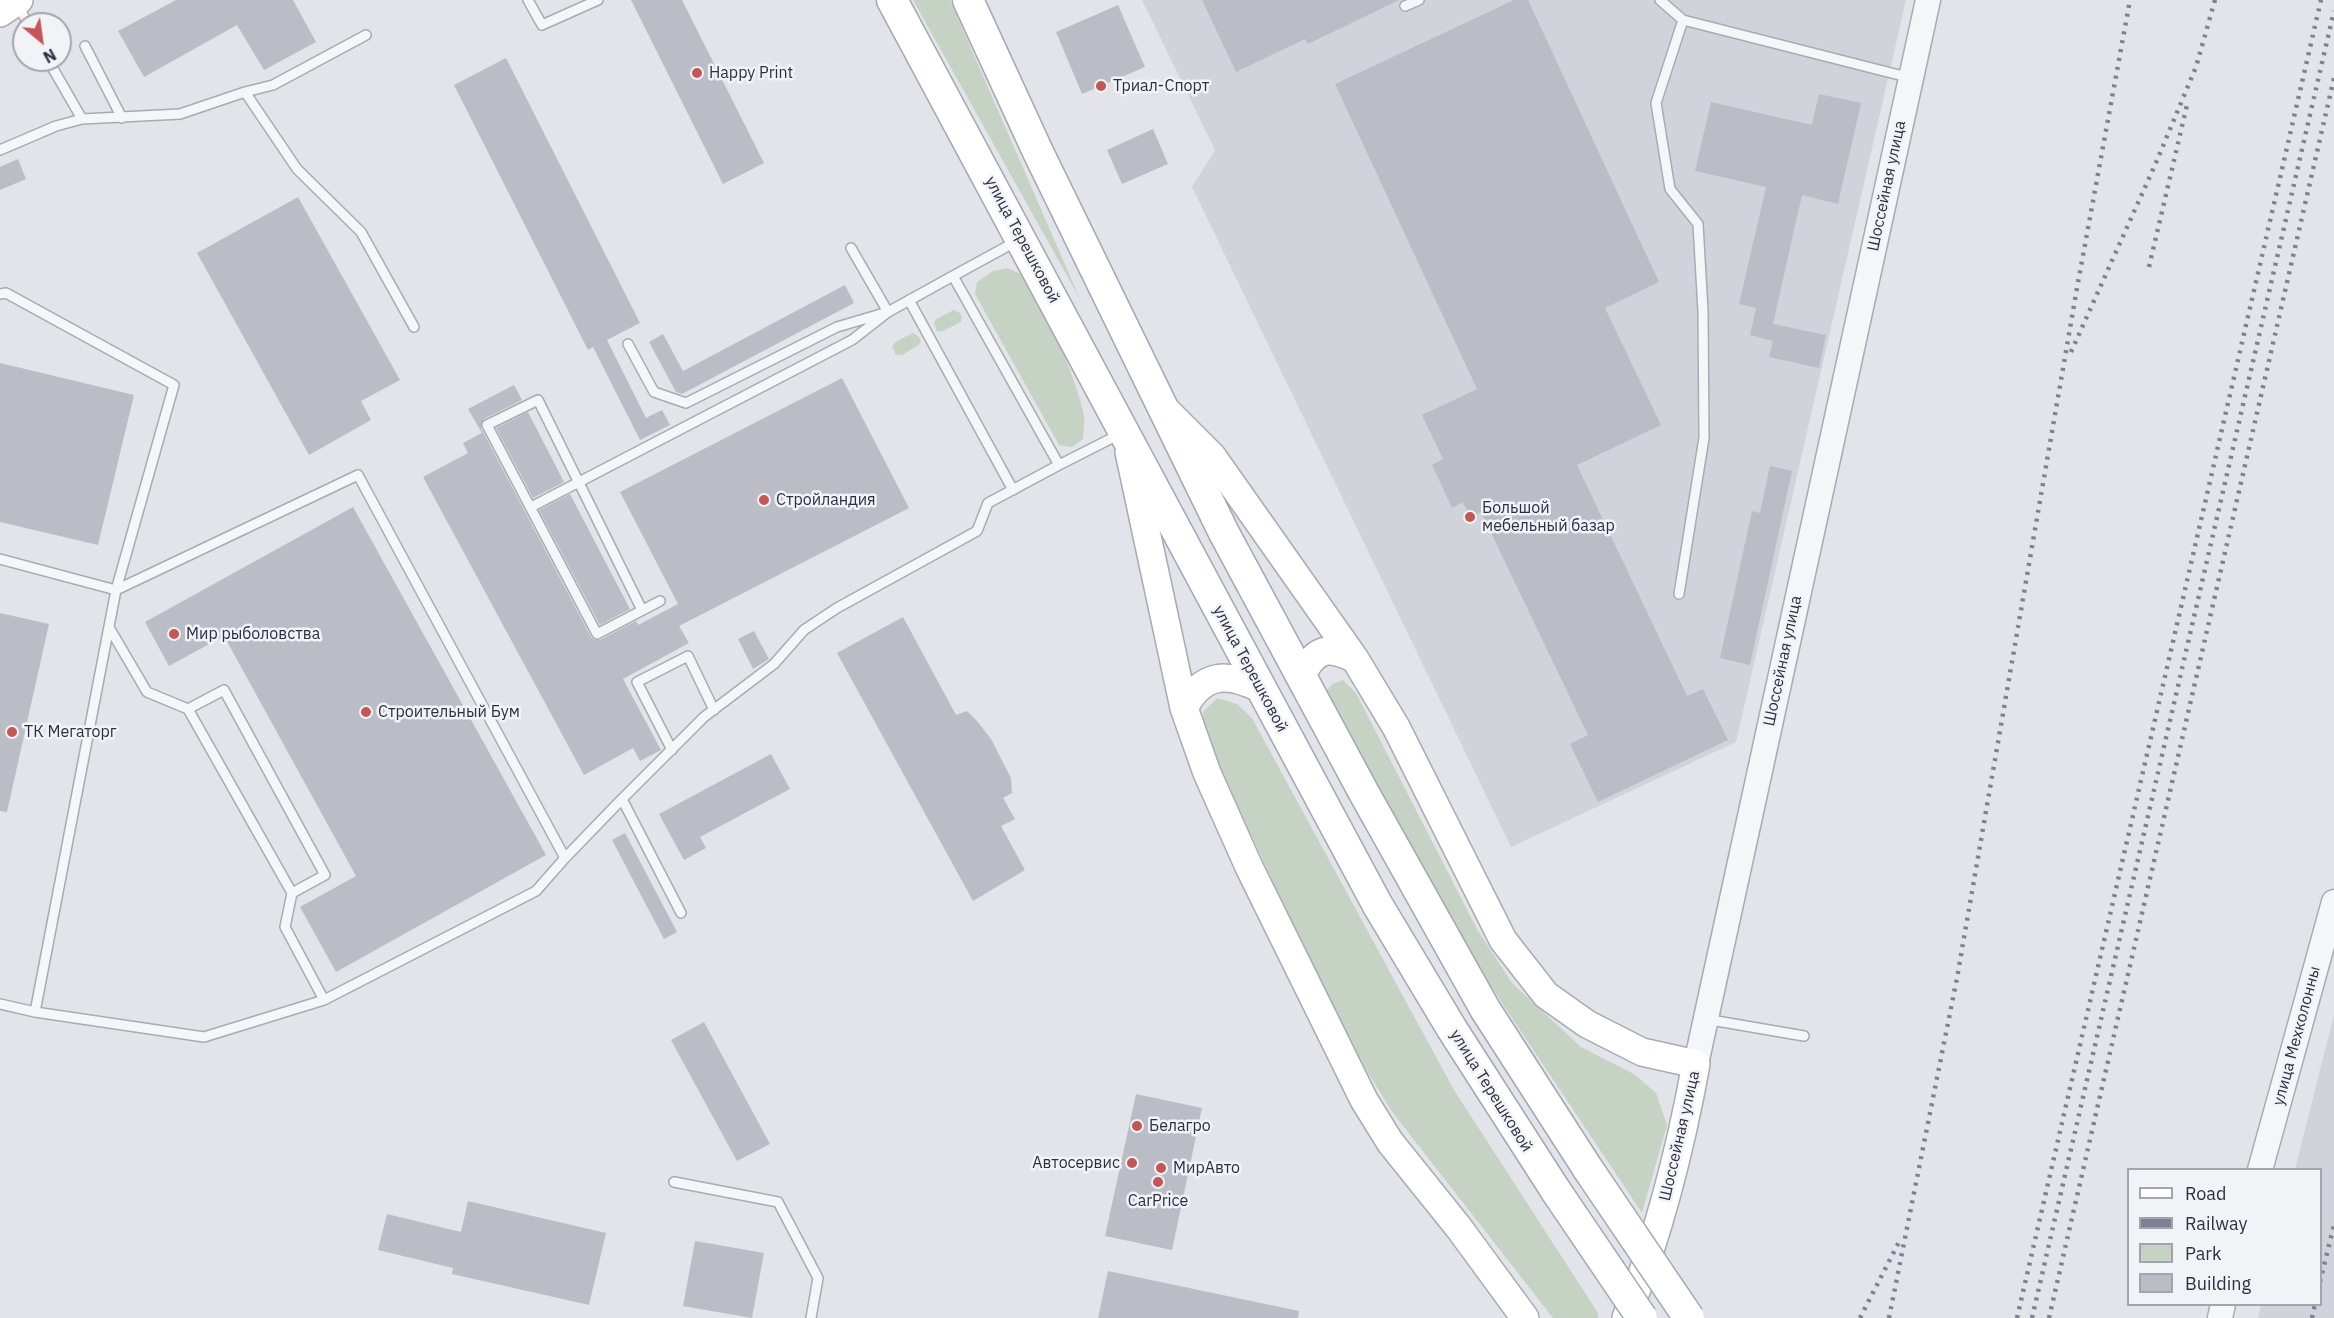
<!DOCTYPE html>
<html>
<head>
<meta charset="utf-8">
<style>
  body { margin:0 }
  #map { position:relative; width:2334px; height:1318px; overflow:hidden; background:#e3e4ea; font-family:"IBM Plex Sans",sans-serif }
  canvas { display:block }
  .legend { position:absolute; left:2127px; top:1168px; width:195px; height:138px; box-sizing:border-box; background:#f2f3f7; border:2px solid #a3a5ae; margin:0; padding:8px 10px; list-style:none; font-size:18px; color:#2c3041 }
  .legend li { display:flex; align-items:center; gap:12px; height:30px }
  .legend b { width:30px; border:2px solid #a3a5ae }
  .north { position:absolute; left:12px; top:12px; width:60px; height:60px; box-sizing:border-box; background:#f2f3f7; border:2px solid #a3a5ae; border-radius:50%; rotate:151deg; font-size:16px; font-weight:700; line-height:24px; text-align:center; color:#2c3041 }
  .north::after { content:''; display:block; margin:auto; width:21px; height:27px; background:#c45653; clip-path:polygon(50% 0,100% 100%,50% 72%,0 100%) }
</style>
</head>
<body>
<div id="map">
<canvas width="2334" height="1318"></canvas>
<ul class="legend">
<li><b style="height:8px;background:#fff"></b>Road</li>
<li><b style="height:8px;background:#7d8192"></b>Railway</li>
<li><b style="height:16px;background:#c6d3c4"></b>Park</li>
<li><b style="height:16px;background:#babdc6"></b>Building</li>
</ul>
<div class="north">N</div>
</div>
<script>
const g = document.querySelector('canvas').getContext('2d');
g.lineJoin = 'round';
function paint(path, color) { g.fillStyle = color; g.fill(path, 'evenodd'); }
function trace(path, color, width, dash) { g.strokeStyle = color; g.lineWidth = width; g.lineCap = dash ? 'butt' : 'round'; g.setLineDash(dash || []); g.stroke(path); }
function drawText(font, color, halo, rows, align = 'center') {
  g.font = font + ' "IBM Plex Sans",sans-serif'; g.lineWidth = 5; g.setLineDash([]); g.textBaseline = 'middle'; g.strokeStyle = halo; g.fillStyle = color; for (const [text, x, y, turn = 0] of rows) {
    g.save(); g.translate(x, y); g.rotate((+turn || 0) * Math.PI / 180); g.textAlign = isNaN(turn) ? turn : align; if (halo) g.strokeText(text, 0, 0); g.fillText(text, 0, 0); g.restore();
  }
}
paint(new Path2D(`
  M1142,0H1906L1736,742L1511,847L1192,187L1215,150Z
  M2334,1015V1318H2258L2261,1305L2320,1304V1170L2295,1169Z`), '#d1d3db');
paint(new Path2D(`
  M913,0H950L1080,299Z
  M1008,268C1011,270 1017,272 1020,274C1041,289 1080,389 1084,416C1085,424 1083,432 1083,439L1072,447L1059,445L975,294L977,282L993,271Z
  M954,310L960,313L962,317L961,322L943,331L937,332L934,323L936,319Z
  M913,333L918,336L921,341L919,345L902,355H896L892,347L895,342Z
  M1343,680L1356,693L1477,929L1512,983L1581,1047L1634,1074L1656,1093L1667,1125L1642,1213L1450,925L1326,691L1332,684Z
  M1217,698L1237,704L1252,718L1454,1090L1598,1313V1318H1553L1393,1113L1345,1036L1205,736L1203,712Z`), '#c6d3c4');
paint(new Path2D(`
  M176,0H293L316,42L264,70L237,25L144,77L118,31Z
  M631,0H682L764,163L723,184Z
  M1202,0H1399L1308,44L1305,39L1236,72Z
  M1514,0H1528L1659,282L1605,308L1661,425L1577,465L1687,696L1703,689L1728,740L1598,802L1570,744L1588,735L1481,512L1470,517L1463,502L1452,508L1432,465L1443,459L1422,415L1477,389L1335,84Z
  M1118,5L1145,67L1082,94L1056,32Z
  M506,58L640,323L607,340L646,418L662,410L670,425L640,440L593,347L588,350L454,85Z
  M1819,94L1861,103L1838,204L1802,195L1773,324L1826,335L1819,368L1769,357L1773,341L1750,335L1756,308L1739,304L1766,187L1695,171L1711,102L1812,125Z
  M1153,129L1168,164L1122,184L1107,150Z
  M18,159L26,179L0,190V167Z
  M298,197L400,380L361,401L371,420L309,455L197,253Z
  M845,285L854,303L682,394L676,392L649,342L663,334L683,371Z
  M0,363L134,395L98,545L0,522Z
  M842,378L909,508L679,626L689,643L623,679L661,750L640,761L633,748L584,775L423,477L468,453L463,443L482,433L468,409L514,385L522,400L484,419L481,428L591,637L594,640H600L636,621L638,625L678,604L620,492Z
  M528,412L564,482L533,498L496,428Z
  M1770,466L1792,471L1750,665L1720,658L1752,511L1760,513Z
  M570,494L630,609L600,625L539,510Z
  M353,507L546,855L336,972L300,907L356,876L224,636L169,666L145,622Z
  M0,613L49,624L7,812L0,811Z
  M903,617L956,715L967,711L977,721L991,739L1011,778L1012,793L1003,798L1015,819L1001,826L1025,870L973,901L837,653Z
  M754,631L769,659L753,669L738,639Z
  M771,754L790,789L700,837L706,848L684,860L659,814Z
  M625,833L677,932L664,939L612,840Z
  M704,1022L770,1144L737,1161L671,1040Z
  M1136,1094L1202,1108L1172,1250L1105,1236Z
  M468,1201L606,1233L589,1305L452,1274L453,1268L378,1250L387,1214L461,1232Z
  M695,1241L764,1253L752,1318L683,1306Z
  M1108,1271L1299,1311L1298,1318H1098Z`), '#babdc6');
const service = new Path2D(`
  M528,0L542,25L598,0
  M1660,0L1683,20
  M18,5L28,24
  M1405,6L1419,0
  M85,46L122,118
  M48,60L82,119
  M245,92L273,85L366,35
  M0,150L56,126L82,119L180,114L245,92L297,169L361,232L414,327
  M1017,241L953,276L1059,465L1120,434
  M0,294L6,293L174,385L116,590L35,1012
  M909,300L1013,490
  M628,344L654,392L686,403L837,327L888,312L851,248
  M531,507L852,340L888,312L953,276
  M0,559L116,590L358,475L565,858L536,891L324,1000L204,1037L35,1012L0,1004
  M1679,594L1704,438L1703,311L1698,224L1670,189L1656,103L1683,20L1911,78
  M642,610L538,400L487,425L597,634L660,601
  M110,629L147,692L188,709L292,893L285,927L324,1000
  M188,709L224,690L325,875L292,893
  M672,750L637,682L688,656L714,710
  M565,858L622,799
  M681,913L622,799L704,717L774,664L804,630L837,608L977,531L988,503L1059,465
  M1705,1019L1804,1036
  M674,1182L778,1202L818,1278L811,1318`);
const tertiary = new Path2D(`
  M1696,1064L1928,0
  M2260,1170L2334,902
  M2220,1318L2223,1304`);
const secondary = new Path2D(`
  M0,13L19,0
  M1168,412L1212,456L1355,659L1396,727L1503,940L1546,995L1587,1024L1642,1052L1696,1064C1680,1152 1659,1234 1626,1318
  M1129,452L1184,708L1207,773L1249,867L1364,1100L1390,1142L1459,1228L1525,1318
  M1302,675C1316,647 1329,646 1355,659
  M1184,708C1203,672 1228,672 1261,689`);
const primary = new Path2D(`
  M892,0L1377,904L1452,1029L1556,1191
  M968,0L1038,152L1224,533L1364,793L1485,1009L1588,1169`);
trace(service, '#a8aab4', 12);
trace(tertiary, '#a8aab4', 27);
trace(secondary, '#a8aab4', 30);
trace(primary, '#a3a7b5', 33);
trace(service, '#f5f6f8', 9);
trace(tertiary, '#f5f6f8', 24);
trace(secondary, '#fff', 27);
trace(primary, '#fff', 30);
trace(new Path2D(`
  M2149,267L2187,105
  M2071,352L2155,165L2196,67L2215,0
  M2320,1282L2334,1225
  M1860,1318L1900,1240
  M1889,1318L1957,978L2077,288L2130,0
  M2017,1318L2321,0
  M2032,1318L2334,11
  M2049,1318L2334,78
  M2312,1318L2315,1304`), '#7d8192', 4.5, [3, 6]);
const primaryBridge = new Path2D(`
  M1588,1169L1689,1318
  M1556,1191L1642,1318`);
trace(primaryBridge, '#a3a7b5', 33, []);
trace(primaryBridge, '#fff', 30);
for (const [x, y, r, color] of [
  [697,73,6,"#c45653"],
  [1101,86,6,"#c45653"],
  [764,500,6,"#c45653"],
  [1470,517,6,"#c45653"],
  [174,634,6,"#c45653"],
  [366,712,6,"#c45653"],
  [12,732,6,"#c45653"],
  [1137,1126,6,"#c45653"],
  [1132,1163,6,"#c45653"],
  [1161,1168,6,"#c45653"],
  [1158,1182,6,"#c45653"]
]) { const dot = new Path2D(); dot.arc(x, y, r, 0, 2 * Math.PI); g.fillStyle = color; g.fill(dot); trace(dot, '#f2f3f7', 2); }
drawText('16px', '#2c3041', '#f2f3f7', [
  ["Happy Print",709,73],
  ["Триал-Спорт",1113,86],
  ["Стройландия",776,500],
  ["Большой",1482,508],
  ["мебельный базар",1482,526],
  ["Мир рыболовства",186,634],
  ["Строительный Бум",378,712],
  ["ТК Мегаторг",24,732],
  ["Белагро",1149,1126],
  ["Автосервис",1120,1163,"right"],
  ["МирАвто",1173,1168],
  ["CarPrice",1158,1201,"center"]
], 'left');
drawText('16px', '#2c3041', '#f2f3f7', [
  ["Шоссейная улица",1887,186,-78],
  ["улица Терешковой",1022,240,62],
  ["Шоссейная улица",1783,661,-78],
  ["улица Терешковой",1250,669,62],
  ["улица Мехколонны",2297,1036,-75],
  ["улица Терешковой",1491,1091,58],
  ["Шоссейная улица",1680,1136,-77]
]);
</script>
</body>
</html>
